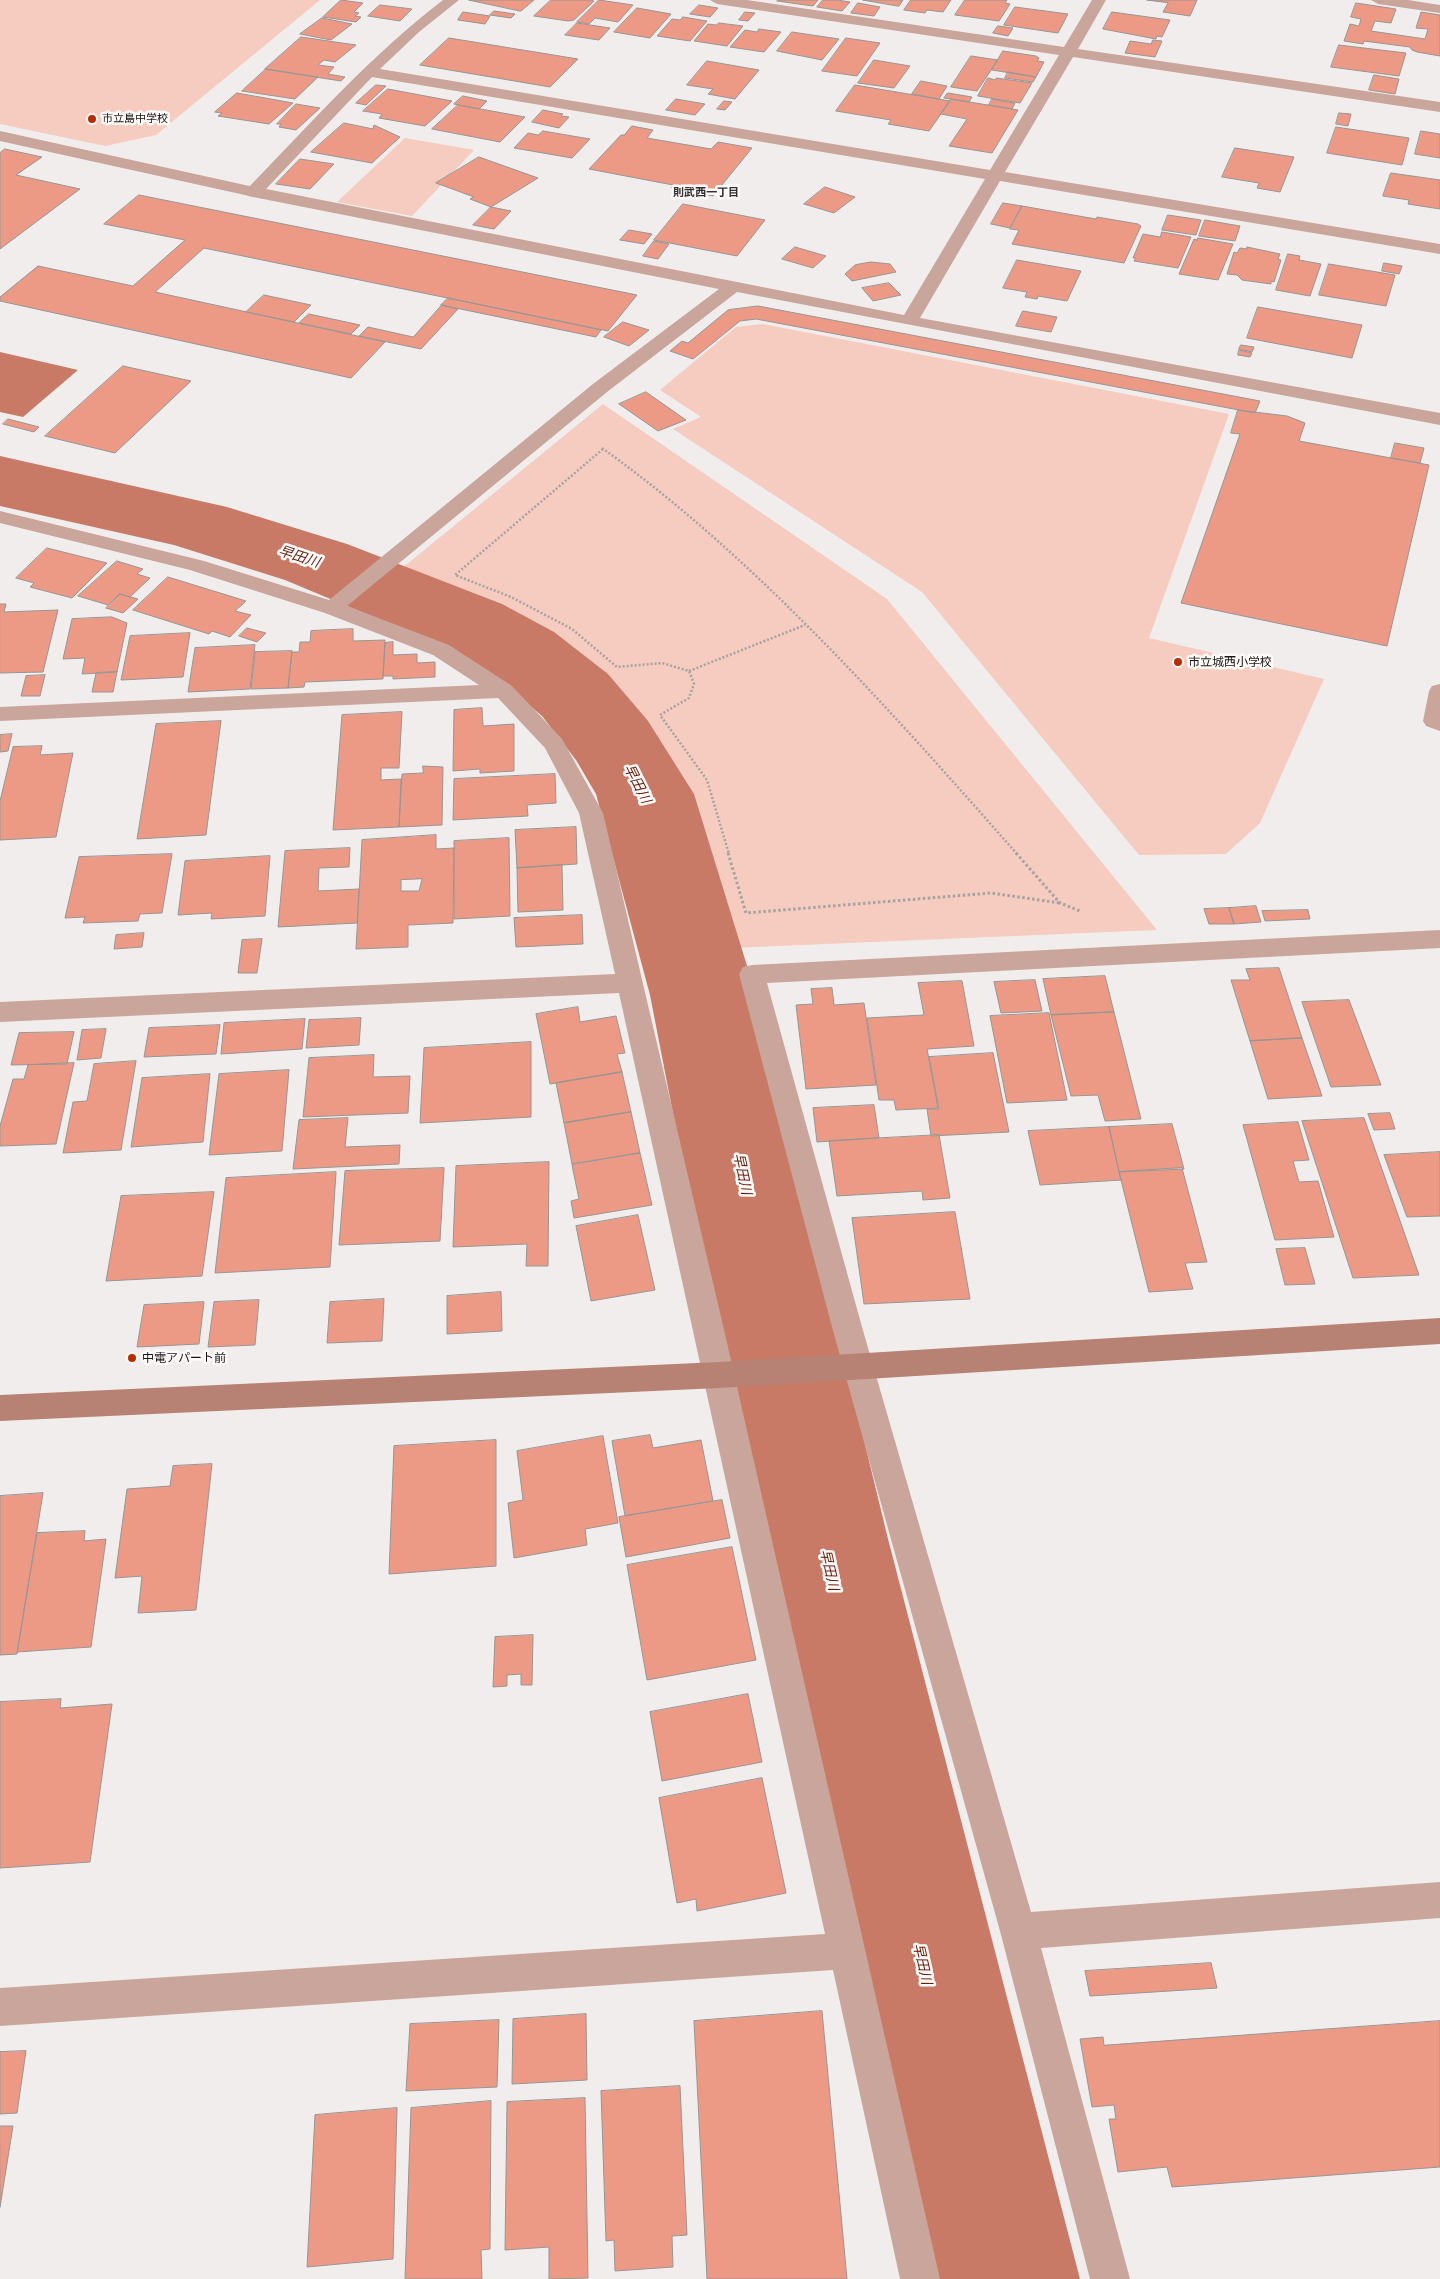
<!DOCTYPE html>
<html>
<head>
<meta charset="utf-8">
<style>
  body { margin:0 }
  canvas { display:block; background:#f0edec }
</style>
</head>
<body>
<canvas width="1440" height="2279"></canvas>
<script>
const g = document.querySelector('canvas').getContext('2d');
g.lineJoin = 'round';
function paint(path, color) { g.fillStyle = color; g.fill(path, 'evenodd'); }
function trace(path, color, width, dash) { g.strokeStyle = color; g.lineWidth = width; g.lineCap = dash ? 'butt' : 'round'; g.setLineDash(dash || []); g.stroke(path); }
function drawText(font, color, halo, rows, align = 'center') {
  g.font = font + ' Figtree,"Noto Sans JP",sans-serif'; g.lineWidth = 5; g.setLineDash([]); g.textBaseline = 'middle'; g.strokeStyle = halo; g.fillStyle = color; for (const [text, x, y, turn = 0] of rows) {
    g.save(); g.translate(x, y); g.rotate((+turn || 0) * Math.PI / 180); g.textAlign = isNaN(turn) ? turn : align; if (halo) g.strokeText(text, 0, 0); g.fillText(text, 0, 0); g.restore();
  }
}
paint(new Path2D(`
  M0,0H320L156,135L105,146L0,124Z
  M405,138L474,150L412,216L337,202Z
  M763,324L1229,414L1149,638L1324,679L1260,823L1226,854L1139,855L922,592L673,429L701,417L660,390L736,327Z
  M603,404L887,599L1157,930L730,948L693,800L664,748L589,671L547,636L479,600L401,569Z`), '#f6cbc0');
paint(new Path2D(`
  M0,352L78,370L23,417L0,412Z`), '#c97a66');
paint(new Path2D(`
  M0,456L227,507L347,544L502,604L554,632L608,674L648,721L694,794L756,995L887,1535L1080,2279H912L755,1535L650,995L596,794L576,760L542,716L490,672L438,644L285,580L174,545L0,506Z`), '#c97a66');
const building = new Path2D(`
  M341,0L363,3L354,12L359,13L355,16L361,17L356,22L323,17Z
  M469,0H534L521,11Z
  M551,0H590L594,1L574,20L568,21L534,16Z
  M599,0L633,5L618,22L595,18L589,24L577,22Z
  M778,0H818L813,6L777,1Z
  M823,0H837L850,2L842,11L817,7Z
  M863,0H903L899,6Z
  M911,0H951L943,12L927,10L925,13L904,10Z
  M965,0H1007L1005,3L1010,4L999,21L955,15Z
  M1147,0H1197L1190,16L1163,12L1168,3Z
  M858,3L880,7L874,16L851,13Z
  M1356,3L1396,9L1391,23L1375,21L1371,31L1425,39L1428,29L1416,28L1421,12L1440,15V56L1417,52L1412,50L1410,47L1364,41L1363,44L1344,41L1350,24L1359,26L1361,19L1351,17Z
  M380,5L412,9L400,21L368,16Z
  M699,5L718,8L710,17L690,14Z
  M1015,7L1068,14L1058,33L1004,25Z
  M637,8L671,14L650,38L614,32Z
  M494,11L515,14L511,18L490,15Z
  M463,12L490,16L485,24L458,20Z
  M745,12L755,13L748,21L739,20Z
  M1112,12L1170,20L1162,37L1157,36L1156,39L1103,29Z
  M683,17L707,21L690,41L657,36L672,19L680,20Z
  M322,18L352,24L331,40L300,34Z
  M577,23L610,28L599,40L565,35Z
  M719,23L743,26L727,46L694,41L708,24L716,25Z
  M998,26L1013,28L1008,36L993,33Z
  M759,29L781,32L764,52L730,47L745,30L757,32Z
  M792,32L839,39L822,60L777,51Z
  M301,37L356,45L335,62L324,60L318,65L334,67L328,74L345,77L341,81L265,69Z
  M449,38L578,59L550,87L420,65Z
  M846,38L880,43L857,76L822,71Z
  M1153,40L1162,41L1155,57L1125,53L1130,41L1151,44Z
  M1339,45L1406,53L1399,76L1331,67Z
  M1003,51L1036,56L1039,58L1037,61L1044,62L1036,77L992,70Z
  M971,56L998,60L977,91L951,87Z
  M874,60L910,66L894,88L858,83Z
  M707,61L759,70L735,99L708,94L713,89L687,85Z
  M266,69L318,77L295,99L242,91Z
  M1008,72L1036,77L1033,82L1005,78Z
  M1374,75L1399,79L1395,94L1369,90Z
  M988,78L996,80V78L1032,83L1020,103L978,96Z
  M921,81L947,86L939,99L912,94Z
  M376,85L386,86L366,105L356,103Z
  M855,85L950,101L929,131L888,124L891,120L836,111Z
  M388,89L452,101L425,126L379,118L382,114L363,111Z
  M237,93L293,103L269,124L218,116L222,113L215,112Z
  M948,93L972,97L969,102L944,98Z
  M463,96L487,101L479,109L454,104Z
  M676,99L705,104L695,115L666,110Z
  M951,99L1018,110L992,153L949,146L967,119L941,114Z
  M992,99L1014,103H1015L1012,109L989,105Z
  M724,101L732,102L725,110L717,109Z
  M296,104L320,108L296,130L279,127L281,124H277Z
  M458,105L525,117L500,142L432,129Z
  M543,110L563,114L561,116L569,117L559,128L532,122Z
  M1339,113L1351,114L1348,126L1336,124Z
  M344,123L373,129L374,125L400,137L372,163L311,152Z
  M632,126L653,130L647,138L711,149L718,142L752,148L713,196L671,188L673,185L589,169L621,135H624Z
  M1336,127L1409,138L1402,165L1327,153Z
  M543,131L590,139L572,158L514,148L528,133L538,135Z
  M1421,131L1440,134V158L1415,154Z
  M1235,148L1294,157L1280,192L1257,188L1259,183L1222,177Z
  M5,149L42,157L16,175L80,189L0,249V153Z
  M479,157L538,178L491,207L470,199L474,197L436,183Z
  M300,159L334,164L310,189L276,184Z
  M1391,173L1440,180V209L1408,204L1409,200L1383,196Z
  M825,187L855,197L834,213L804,204Z
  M139,195L637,295L608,331L204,248L155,292L385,342L351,378L0,301V297L38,266L133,286L185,240L104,224Z
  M1003,203L1022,206L1010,228L991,224Z
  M683,204L765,220L737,256L654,240Z
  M1022,206L1096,219L1097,217L1138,224L1141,226L1124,263L1012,244L1019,230L1010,229Z
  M491,207L511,211L494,229L473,225Z
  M1168,215L1201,220L1196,235L1162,230Z
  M1205,220L1240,226L1235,241L1199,236Z
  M629,230L652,234L644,244L620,240Z
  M1162,232L1191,237L1178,268L1134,261L1136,258H1133L1143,234L1160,237Z
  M1198,238L1233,244L1218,280L1179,274L1194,239L1197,240Z
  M654,241L669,244L658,259L643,256Z
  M795,247L826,256L813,268L782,259Z
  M1247,247L1280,254L1278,259L1281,260L1274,282L1271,281V284L1242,280L1237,275L1227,274L1234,252L1237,253L1240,248L1247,249Z
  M1288,254L1300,256L1299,260L1321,264L1310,296L1276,290Z
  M1017,260L1081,271L1067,301L1038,296L1037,299L1025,297L1027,292L1003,288Z
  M871,262L890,264L896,272L852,281L845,274L855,265Z
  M1384,263L1402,266L1399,274L1382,271Z
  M1329,264L1395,275L1386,306L1319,295Z
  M889,283L901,295L873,301L862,288Z
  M264,295L311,305L294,322L246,312Z
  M448,298L601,330L596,337L441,305Z
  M442,305L458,309L421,349L359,336L368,327L413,337Z
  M758,306L1260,401L1255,413L756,319L740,321L693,359L670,351L682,341L688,343L728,310Z
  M1258,307L1362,325L1352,358L1247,338Z
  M1023,311L1057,317L1051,332L1016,326Z
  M309,314L360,325L351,334L299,323Z
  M623,322L649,330L629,346L604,337Z
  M1241,345L1254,347L1252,352L1239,349Z
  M1239,350L1252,353L1250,357L1238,355Z
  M123,366L191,381L115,453L45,436Z
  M646,392L686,420L658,431L619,404Z
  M1238,410L1287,416L1305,423L1299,441L1429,465L1387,646L1181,603L1240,434L1231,433Z
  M8,419L39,427L34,432L3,424Z
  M1395,443L1424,448L1420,463L1391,458Z
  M47,548L107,563L72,598L30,587L34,583L16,578Z
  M117,561L143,569L137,574L150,578L130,597L120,594L108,605L78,596Z
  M168,577L246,601L235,611L251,615L230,637L212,631L209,634L133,610Z
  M120,594L138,599L123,613L106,608Z
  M0,604H6L4,612L58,610L43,672L0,673Z
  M112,617L127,623L117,672L82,674L85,658L63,659L72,619Z
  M247,628L266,633L257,642L239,636Z
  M353,629V641L385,640L383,679L305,682L304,687L288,688L292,652H299L300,642H310L311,631Z
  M190,633L183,677L121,680L130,636Z
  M393,642V655L417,654V663L435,662V677L393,679V676H383L385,643Z
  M255,645L250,689L188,692L195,648Z
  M292,651L288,688L251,689L255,652Z
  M117,672L113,692H92L96,673Z
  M45,675L40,696H21L26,676Z
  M482,708L483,726L514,724V771L480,773V769L453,771L454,710Z
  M402,712L399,768H381V780L401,779L399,827L333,830L342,715Z
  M221,721L206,835L137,839L156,724Z
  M12,734L8,751L0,752V735Z
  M42,746L40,755L73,753L56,837L0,840V801L13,747Z
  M423,766L443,767L442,825L399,827L402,774L423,773Z
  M555,774L556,803L527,805L528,816L453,820L454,779Z
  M576,827L577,864L517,868L515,830Z
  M436,835V849L454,848L453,923L408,925V947L356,949L362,840ZM422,879L419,891H401V880Z
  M509,838L510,916L454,919V841Z
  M350,848L349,867L319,868L318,891L359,889L357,923L278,927L285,851Z
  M172,854L162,913L140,914L138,921L83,923L85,917L65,918L79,857Z
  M270,856L265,916L211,919L212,913L178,915L185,861Z
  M562,865L563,910L518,912L517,868Z
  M1256,906L1261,922L1234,924L1229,908Z
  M1229,908L1234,924H1209L1204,909Z
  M1308,910L1310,919L1265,921L1262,911Z
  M582,915L583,944L516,947L514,918Z
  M144,933L142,947L114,949L116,935Z
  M262,939L257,973H238L242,940Z
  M1279,968L1302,1038L1250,1041L1231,980H1250L1246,969Z
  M1105,976L1114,1012L1051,1015L1043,979Z
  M1035,980L1042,1011L1001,1013L994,982Z
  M962,981L974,1046L927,1049L938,1108L896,1110L894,1100H879L867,1018L924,1015L918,983Z
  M832,988L834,1005L864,1003L876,1085L806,1089L796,1005L813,1004L811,989Z
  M1349,1000L1381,1085L1331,1087L1302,1002Z
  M578,1007L580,1022L616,1016L625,1053L617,1054L622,1072L550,1084L536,1014Z
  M1114,1012L1141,1119L1105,1121L1098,1095L1071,1096L1051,1015Z
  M1049,1013L1067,1100L1007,1103L990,1016Z
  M361,1018L359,1045L306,1048L309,1020Z
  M305,1019L302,1049L221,1054L224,1023Z
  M220,1025L216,1054L144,1057L149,1028Z
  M106,1029L101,1058L77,1060L82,1030Z
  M74,1032L67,1064L11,1065L19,1033Z
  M1302,1038L1322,1096L1268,1099L1250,1041Z
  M531,1042V1117L420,1123L424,1048Z
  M993,1053L1009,1132L931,1136L927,1109H939L929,1057Z
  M374,1055L373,1077L410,1076L408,1113L303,1117L309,1058Z
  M136,1061L121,1150L63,1153L73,1102L87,1101L94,1064Z
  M74,1063L56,1144L0,1146V1126L13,1079H24L28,1065Z
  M289,1070L282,1151L209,1155L219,1074Z
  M622,1072L631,1112L564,1123L556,1083Z
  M210,1074L203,1142L131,1147L142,1078Z
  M874,1105L879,1138L817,1142L813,1108Z
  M631,1112L640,1153L572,1164L564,1123Z
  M1390,1113L1395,1129L1374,1130L1368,1114Z
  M348,1118L345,1147L400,1145L399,1164L293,1169L299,1120Z
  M1364,1118L1419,1275L1353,1278L1302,1121Z
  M1298,1122L1309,1160L1293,1161L1299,1182L1318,1181L1334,1237L1275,1240L1243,1125Z
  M1172,1124L1184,1169L1119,1172L1109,1127Z
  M1109,1127L1121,1180L1040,1185L1028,1131Z
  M939,1135L950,1198L923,1200L922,1191L837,1196L829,1141Z
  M1440,1152V1216L1407,1217L1384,1155Z
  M640,1153L652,1205L574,1218L571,1201L579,1199L572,1165Z
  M549,1162L548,1266H526L527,1244L453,1247L456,1166Z
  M444,1168L440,1241L339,1245L345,1171Z
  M1182,1168L1207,1262L1185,1263L1193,1289L1149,1292L1119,1172Z
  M336,1172L330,1267L215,1273L226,1178Z
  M214,1192L202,1276L106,1281L121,1196Z
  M955,1212L970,1299L864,1304L852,1218Z
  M638,1215L655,1290L591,1301L576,1226Z
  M1305,1248L1315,1284L1285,1285L1276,1249Z
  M501,1292L502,1331L447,1334V1296Z
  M384,1299L382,1341L327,1343L330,1302Z
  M259,1300L255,1345L208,1347L214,1302Z
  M204,1302L199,1344L137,1347L144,1305Z
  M650,1435L653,1448L701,1440L713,1501L625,1516L612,1441Z
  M603,1436L618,1523L585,1529L587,1545L514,1558L508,1503L523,1500L517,1451Z
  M496,1440V1566L389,1574L394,1446Z
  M212,1464L196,1610L138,1613L142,1576L115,1578L127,1489L170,1486L173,1466Z
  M43,1493L17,1654L0,1655V1496Z
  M722,1500L730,1538L626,1557L619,1517Z
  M85,1531L84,1541L106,1539L91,1647L17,1652L37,1533Z
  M732,1547L756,1660L647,1680L627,1565Z
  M533,1635L532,1685H521V1674L507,1675V1686L493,1687L495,1637Z
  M748,1694L762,1762L662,1781L650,1712Z
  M61,1699L60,1708L112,1704L90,1862L0,1868V1702Z
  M762,1778L786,1893L697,1911L696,1899L677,1903L659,1798Z
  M1211,1963L1217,1988L1090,1996L1085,1971Z
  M822,2011L847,2279H707L694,2021Z
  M586,2014L587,2080L512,2084L513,2019Z
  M499,2020L497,2087L406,2091L410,2024Z
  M1440,2021V2167L1172,2187L1167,2167L1118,2172L1109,2119H1116L1114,2105L1092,2107L1080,2039L1103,2037L1104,2045Z
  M26,2051L17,2113L0,2114V2052Z
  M680,2086L687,2235L672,2236L673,2267L615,2271L614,2240L606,2241L601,2091Z
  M585,2098L588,2278L549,2279V2247L505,2250L507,2102Z
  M491,2101L490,2249L481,2250L482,2279H405L411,2108Z
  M397,2108L393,2259L307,2267L315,2115Z
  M0,2126H13L0,2207Z`);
paint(building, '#ec9a85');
trace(building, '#989594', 1);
trace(new Path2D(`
  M602,448C756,558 892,712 1017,854
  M603,449L455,575L511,597L572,629L617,667L662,663L689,671L694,684L689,698L660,715L707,780L729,854
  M689,671L805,625`), '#a6a3a3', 2.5, [2, 2]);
trace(new Path2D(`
  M728,853L746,913L991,893L1060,903
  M1016,853L1060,903L1080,911`), '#a6a3a3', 3, [2.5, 2.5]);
paint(new Path2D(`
  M0,131L254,187L260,188L262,192L260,196L254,197L0,141Z`), '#caa59b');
paint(new Path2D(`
  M443,0H459L419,32L380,69L990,170L1059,55L717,4L710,0H747L1064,47L1092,0H1106L1078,49L1440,102V112L1073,57L1005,172L1440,244V254L1000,181L920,318L1440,413V425L737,292L607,392L347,606L449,645L512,686L562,739L603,813L725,1334L940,2279H900L833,1970L0,2026V1988L825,1934L619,993L0,1022V1002L615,974L579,813L545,748L498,698L0,721V707L479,685L433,655L325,613L190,570L0,523V511L204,561L329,600L593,384L719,289L248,196L246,192L248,188C311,123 371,55 443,0ZM372,77L985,179L904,315L266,189Z
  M1371,0H1408L1440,5V13L1378,4Z
  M1440,684V731L1426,726L1423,721L1429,691L1432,686Z
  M1440,930V948L767,983L862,1327L1031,1912L1440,1882V1918L1041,1948L1130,2279H1090L1000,1931L832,1327L739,974L743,967L752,965Z`), '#caa59b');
paint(new Path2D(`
  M1440,1318V1344L719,1388L0,1421V1395L719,1362Z`), '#b78173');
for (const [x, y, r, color] of [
  [92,119,5,"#b72d00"],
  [1178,662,5,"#b72d00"],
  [132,1358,5,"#b72d00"]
]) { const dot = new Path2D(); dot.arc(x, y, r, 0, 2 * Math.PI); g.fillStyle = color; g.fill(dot); trace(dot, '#fdfaf9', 2); }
drawText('11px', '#181616', '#fdfaf9', [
  ["市立島中学校",102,119]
], 'left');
drawText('bold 11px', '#312e2e', '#fdfaf9', [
  ["則武西一丁目",706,193]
]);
drawText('12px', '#181616', '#fdfaf9', [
  ["市立城西小学校",1188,662],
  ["中電アパート前",142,1358]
], 'left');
drawText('italic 14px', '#661e0c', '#fdfaf9', [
  ["早田川",299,557,18],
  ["早田川",637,784,63],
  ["早田川",742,1174,78],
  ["早田川",829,1570,77],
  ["早田川",922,1964,77]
]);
</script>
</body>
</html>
